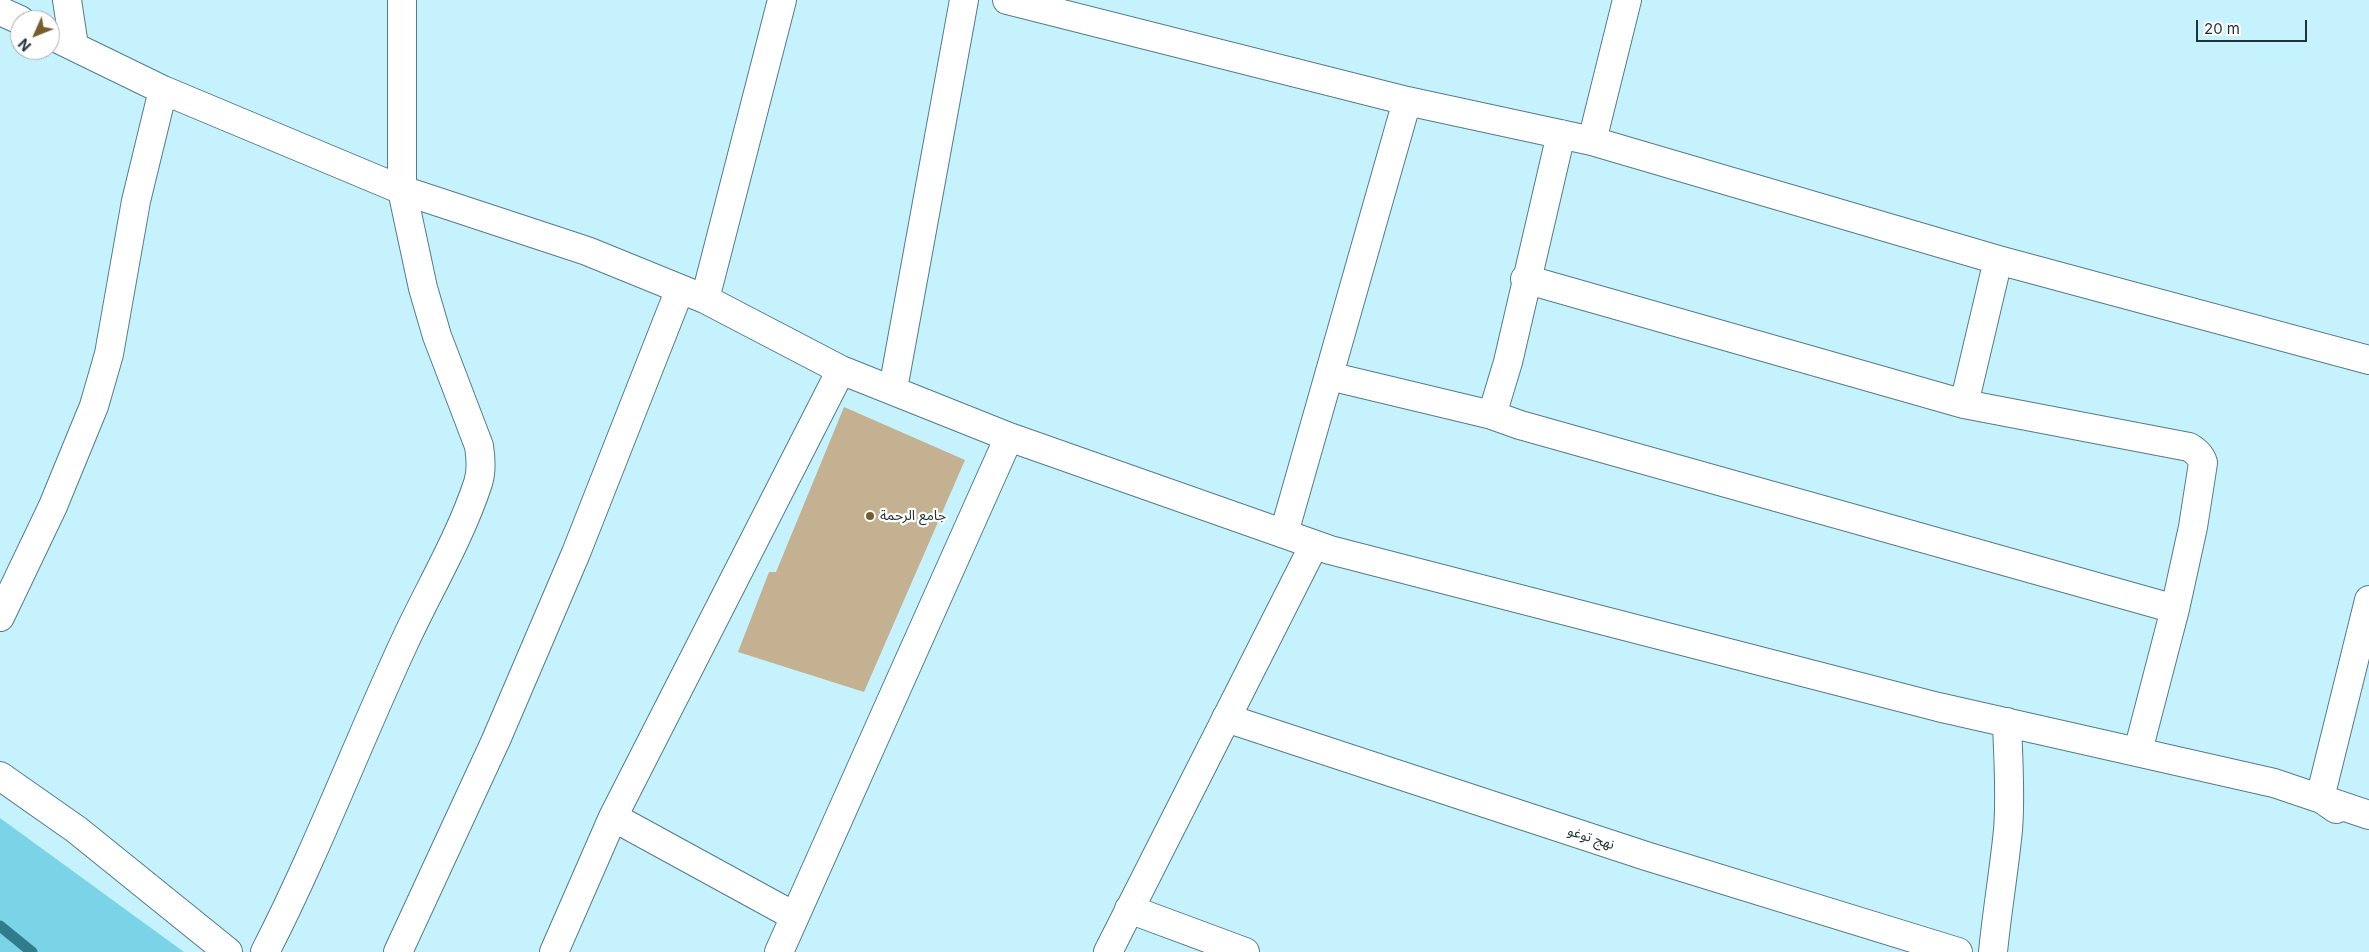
<!DOCTYPE html>
<html>
<head>
<meta charset="utf-8">
<style>
  body { margin:0 }
  #map { position:relative; width:2369px; height:952px; overflow:hidden; background:#c6f2fe; font-family:Inter,sans-serif }
  canvas { display:block }
  .north { position:absolute; left:10px; top:10px; width:50px; height:50px; box-sizing:border-box; background:#fff; border:1px solid #a6adaf; border-radius:50%; rotate:226deg; font-size:14px; font-weight:700; line-height:20px; text-align:center; color:#213337 }
  .north::after { content:''; display:block; margin:auto; width:18px; height:22px; background:#765d2e; clip-path:polygon(50% 0,100% 100%,50% 72%,0 100%) }
  .scale { position:absolute; left:2196px; top:20px; width:111px; height:22px; box-sizing:border-box; border:2px solid #213337; border-top:0; padding-left:6px; font-size:15px; line-height:18px; white-space:nowrap; color:#213337; -webkit-text-stroke:4px #fff; paint-order:stroke }
</style>
</head>
<body>
<div id="map">
<canvas width="2369" height="952"></canvas>
<div class="north">N</div>
<div class="scale">20 m</div>
</div>
<script>
const g = document.querySelector('canvas').getContext('2d');
g.lineJoin = 'round';
function paint(path, color) { g.fillStyle = color; g.fill(path, 'evenodd'); }
function trace(path, color, width, dash) { g.strokeStyle = color; g.lineWidth = width; g.lineCap = dash ? 'butt' : 'round'; g.setLineDash(dash || []); g.stroke(path); }
function drawText(font, color, halo, rows, align = 'center') {
  g.font = font + ' Inter,"Noto Sans Arabic",sans-serif'; g.lineWidth = 4.5; g.setLineDash([]); g.textBaseline = 'middle'; g.strokeStyle = halo; g.fillStyle = color; for (const [text, x, y, turn = 0] of rows) {
    g.save(); g.translate(x, y); g.rotate((+turn || 0) * Math.PI / 180); g.textAlign = isNaN(turn) ? turn : align; if (halo) g.strokeText(text, 0, 0); g.fillText(text, 0, 0); g.restore();
  }
}
paint(new Path2D(`
  M0,818L184,952H0Z`), '#7bd3e8');
trace(new Path2D(`
  M0,926L32,952`), '#307c8c', 11);
paint(new Path2D(`
  M844,407L965,460L864,692L738,652L769,572H776Z`), '#c3b191');
const minor = new Path2D(`
  M67,0L74,46
  M1007,0L1407,101L1592,141L1998,260L2369,360
  M0,11L20,20
  M50,35L163,90L402,190L587,251L705,299L841,370L1009,437L1330,550L1938,707L2274,783L2369,815
  M1561,134L1508,362L1492,415L1520,425L2175,609
  M1592,141L1627,0
  M1525,279L1964,404L2189,447C2196,451 2201,455 2203,463L2193,527L2175,609L2138,751
  M705,299L782,0
  M1329,376L1492,415
  M893,389L964,0
  M1964,404L1998,260
  M1284,533L1407,101
  M0,617L53,506L94,406L109,354L136,201L163,90
  M1226,718L1646,856L1958,952
  M0,776L77,830L228,952
  M2336,809L2320,798L2369,600
  M613,817L794,916
  M1129,909L1245,952
  M265,952C317,851 357,744 405,641C429,589 460,538 478,483C482,471 481,459 479,446L437,336L423,288L402,190V0
  M398,952L496,740L576,553L680,289
  M554,952L613,817L841,370
  M779,952L1009,437
  M1108,952L1314,545
  M1993,952C1997,911 2004,871 2008,830C2011,794 2008,758 2007,722`);
trace(minor, '#537c87', 30);
trace(minor, '#fff', 28);
for (const [x, y, r, color] of [
  [870,516,5,"#765d2e"]
]) { const dot = new Path2D(); dot.arc(x, y, r, 0, 2 * Math.PI); g.fillStyle = color; g.fill(dot); trace(dot, '#fff', 2); }
drawText('14px', '#213337', '#fff', [
  ["جامع الرحمة",880,516]
], 'left');
drawText('14px', '#213337', '#fff', [
  ["نهج توغو",1591,838,18]
]);
</script>
</body>
</html>
